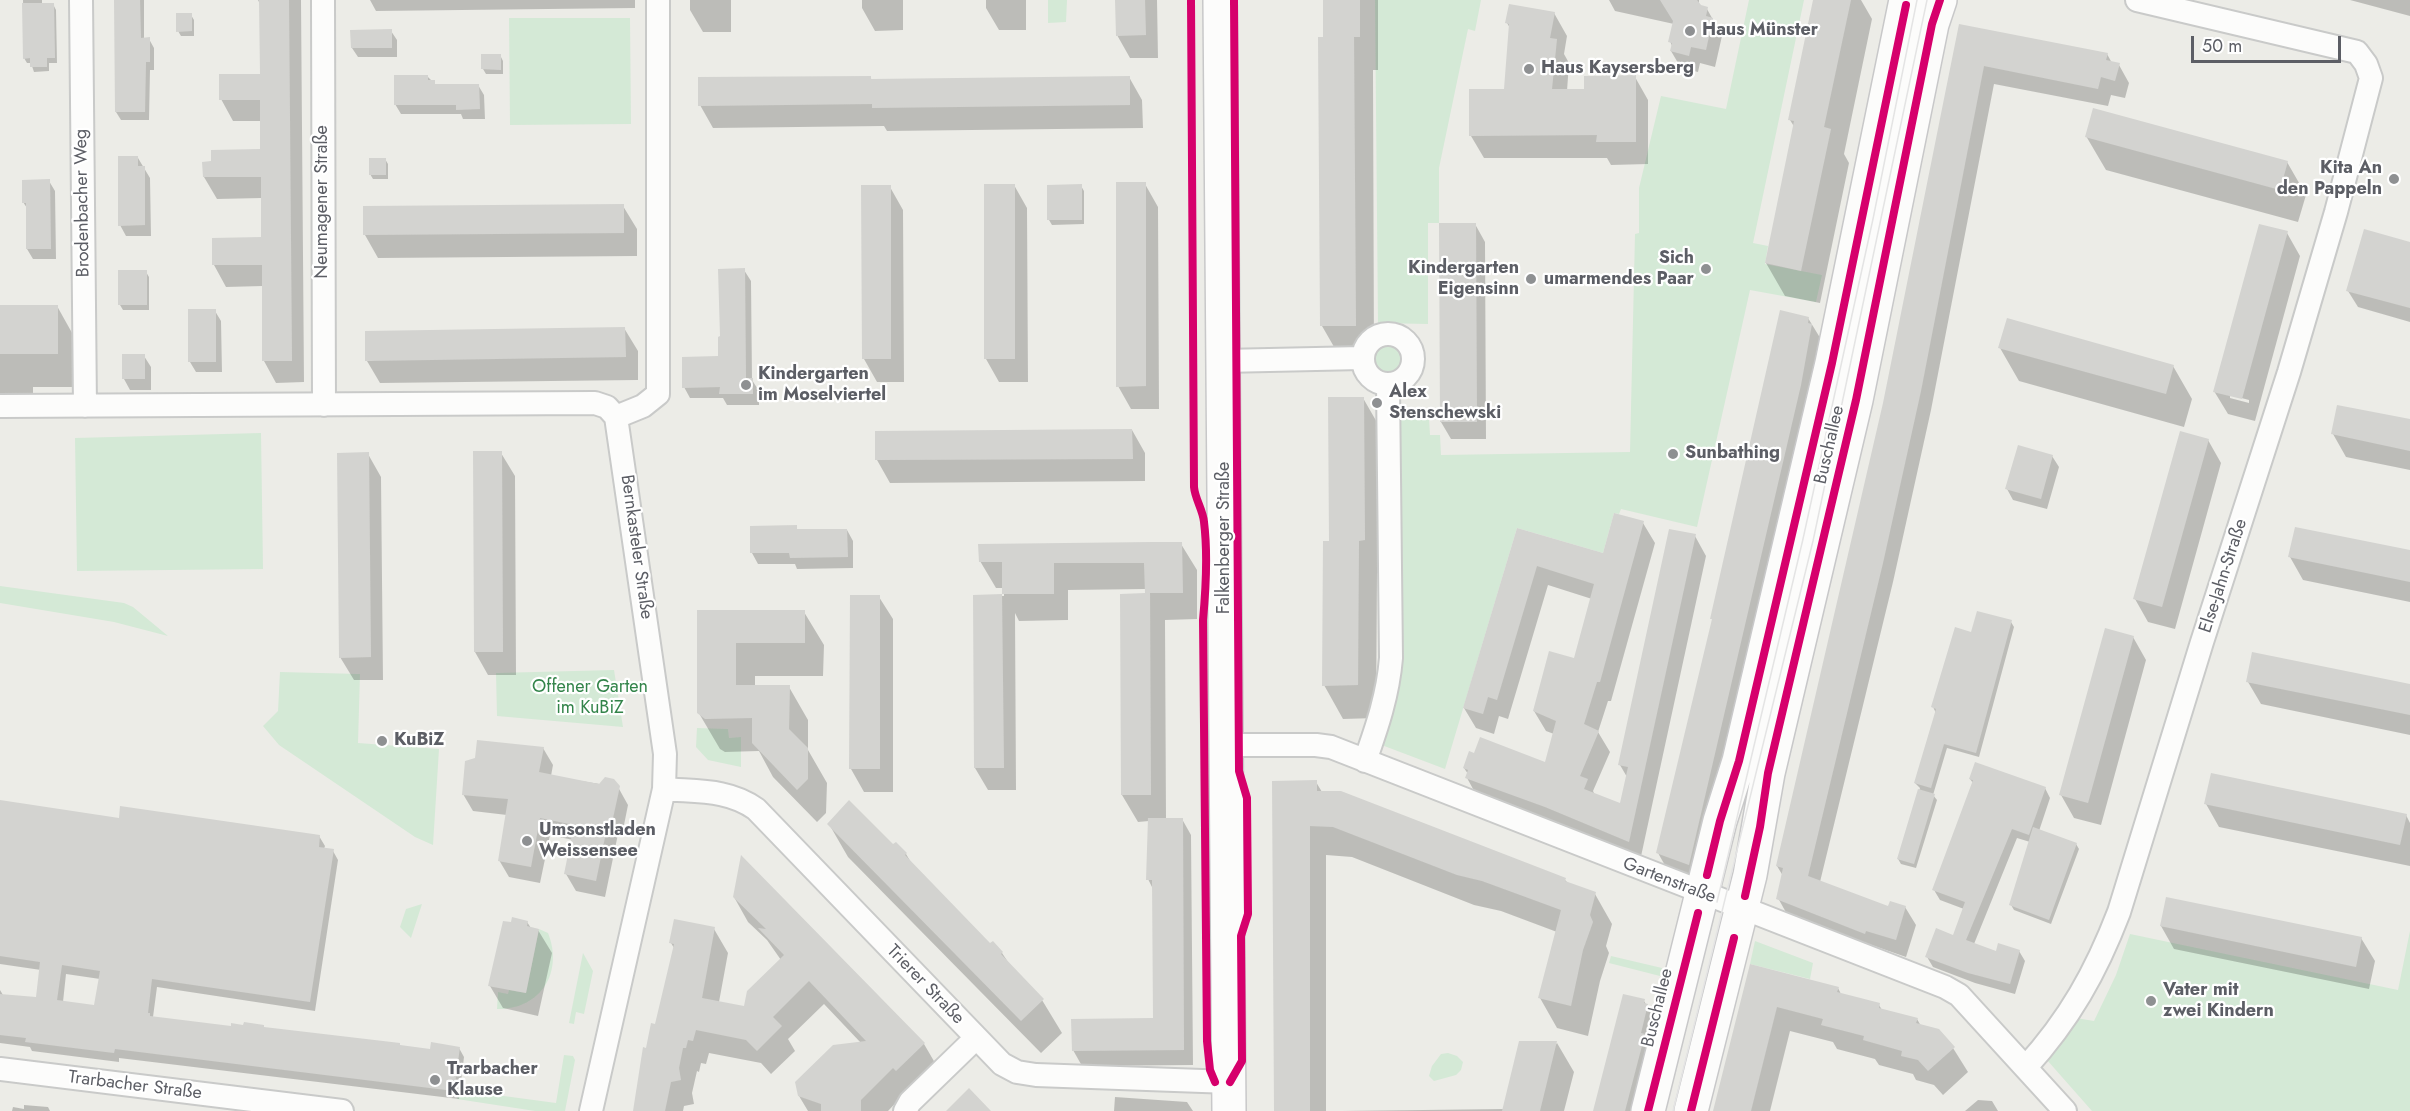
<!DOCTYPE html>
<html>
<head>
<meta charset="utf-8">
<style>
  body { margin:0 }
  #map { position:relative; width:2410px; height:1111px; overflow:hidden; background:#ecece7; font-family:Jost,sans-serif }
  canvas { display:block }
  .scale { position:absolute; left:2191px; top:36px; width:150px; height:27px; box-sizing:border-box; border:3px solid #5c5e65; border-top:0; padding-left:8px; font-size:18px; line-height:21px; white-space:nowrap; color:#5c5e65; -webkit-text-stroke:4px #fff; paint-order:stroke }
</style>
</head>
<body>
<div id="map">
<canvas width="2410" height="1111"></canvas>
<div class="scale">50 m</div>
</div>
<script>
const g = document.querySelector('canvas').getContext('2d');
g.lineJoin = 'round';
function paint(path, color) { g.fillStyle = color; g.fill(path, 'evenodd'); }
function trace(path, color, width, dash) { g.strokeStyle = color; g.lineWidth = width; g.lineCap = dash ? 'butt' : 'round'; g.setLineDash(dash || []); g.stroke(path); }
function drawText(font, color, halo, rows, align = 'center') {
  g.font = font + ' Jost,sans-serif'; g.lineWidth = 4.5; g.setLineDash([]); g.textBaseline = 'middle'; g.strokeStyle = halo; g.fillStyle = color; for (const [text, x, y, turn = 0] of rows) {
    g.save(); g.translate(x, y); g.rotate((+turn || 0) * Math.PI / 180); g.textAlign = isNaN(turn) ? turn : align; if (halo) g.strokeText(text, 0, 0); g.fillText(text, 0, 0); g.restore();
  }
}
paint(new Path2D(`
  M1048,0H1067L1066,22L1048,23Z
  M1375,0H1481L1475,31L1468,29L1439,168V223H1428V324L1378,323Z
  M1749,0H1804L1753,243L1768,246L1765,264L1822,275L1816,302L1750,290L1697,527L1621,509L1619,514L1614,513L1603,553L1517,528L1445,769L1379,744L1394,407C1414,406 1412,417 1429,418L1430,435H1440L1441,455L1630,452L1635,234L1639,233V188L1661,96L1726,109Z
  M509,18H630L631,124L510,125Z
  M1370 358a18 18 0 1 1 36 0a18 18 0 1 1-36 0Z
  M261,433L263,569L77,571L75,438Z
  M0,586L124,603L133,607L168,636L114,622L0,603Z
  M614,670L623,727L497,716L496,673Z
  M280,672L360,674L358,743L439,749L433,845L415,837L279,745L263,726L278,711Z
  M697,728L728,729L729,738L741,737V767L708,760L696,747Z
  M422,904L411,938L400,927L406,909Z
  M539,929L548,933C564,973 540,1010 497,1009L498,992L508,994L509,990L526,993Z
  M2410,931V1111H2092L2047,1060L2076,1018L2094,1021L2116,975L2130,934L2398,990Z
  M1755,941L1813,963L1810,979L1750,964Z
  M583,953L593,971L584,1014L576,1012L574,1024L569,1023Z
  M1611,956L1662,968L1660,976L1609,963Z
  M1448,1053L1457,1056L1463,1062L1461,1070L1456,1075L1434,1081L1429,1076L1432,1066L1441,1054Z
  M564,1055L573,1056L575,1060L565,1111H535L457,1099L459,1090L556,1103Z`), '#d4e9d6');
paint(new Path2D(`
  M23,0H42V5L53,4L56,10L57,63H49V71L34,72L31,63H27L24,58Z
  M115,0H144V39H149L154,48V70H150L149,120H121L116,112Z
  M258,0H301L304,382L276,383L264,361L263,286L226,287L214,265L263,239L262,198L217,199L204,177L262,151V121H233L221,99L261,75L260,4Z
  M370,0H635V8L376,11Z
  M690,0H731V32H703L690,10Z
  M862,0H903V30L875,31L862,8Z
  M986,0H1026V30H999L986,8Z
  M1117,0H1157L1158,58H1130L1117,35Z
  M1324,0H1378V70H1373L1374,359H1341L1322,326L1320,38H1324Z
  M1609,0H1699V5L1707,9L1722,36L1715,67L1700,63L1698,72L1681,68L1671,51L1672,46L1670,41L1674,24L1615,11Z
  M1815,0H1861L1872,19L1844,154L1849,163L1820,303L1785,296L1766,263L1795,128L1790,120Z
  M2350,0H2410V16Z
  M1554,13L1567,36L1564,54L1569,63L1567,91H1586L1635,77L1648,100V164L1611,165L1607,158H1484L1471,136L1506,91L1510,28L1507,23Z
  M191,15L194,20V36H181L178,31Z
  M1960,25L2107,54L2112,63L2119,65L2129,83L2125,98L2111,95L2108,106L1994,84L1931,410L1893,582L1820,882L1889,908L1905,907L1916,925L1906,957L1788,916L1778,898L1783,876L1777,866L1884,403Z
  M391,31L397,40V57H358L352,48Z
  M500,55L503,61V74H486L483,69Z
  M427,76L436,85H478L484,95L485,119H463L461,114H401L395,104Z
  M870,77L872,80L1129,77L1142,100L1143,128L887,131L884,126L713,128L700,105Z
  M2086,136L2287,162L2306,195L2298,222L2106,170Z
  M138,158L150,178L151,236H126L120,225Z
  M385,159L388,164V179H373L370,174Z
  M49,181L55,191L56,259H33L27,249V208L23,202Z
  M1145,184L1158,207L1159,409H1131L1118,386Z
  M1014,185L1027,208L1028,382H999L986,359Z
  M1081,186L1084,191V224L1052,225L1049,220Z
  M890,187L903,210L904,382H877L864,359Z
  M623,206L637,229V256L378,258L365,235V208Z
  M1475,224L1485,242L1486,439H1451L1441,422Z
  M2287,233L2300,256L2255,421L2228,414L2214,391ZM2230,395L2249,400V403L2230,398Z
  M2410,244V322L2358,307L2348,291Z
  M744,270L751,281L752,380L759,391V405H727L723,398H690L684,387L719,358L722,338Z
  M146,272L149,277V310H123L120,305Z
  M57,306L76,340V387H33V410L0,407V307Z
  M215,311L221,321L222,372H196L190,362Z
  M1808,318L1822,341L1702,887L1671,876L1658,853L1713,621L1711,618Z
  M624,328L638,351V380L380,383L367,361Z
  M2000,348L2173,366L2192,399L2184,427L2019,381Z
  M144,356L151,367V390H130L124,379Z
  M1363,398L1382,431L1384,573H1377L1376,718L1343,719L1324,685L1330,542Z
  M2410,421V470L2346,457L2333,434Z
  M1132,430L1145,453V481L890,483L877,460Z
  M2208,440L2221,463L2175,629L2148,622L2135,599Z
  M501,453L515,476L516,675H488L475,652Z
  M368,454L381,477L383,680H354L340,657Z
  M2052,456L2059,467L2047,509L2013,500L2007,489Z
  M1643,523L1655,543L1611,701H1608L1598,732L1610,752L1593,791L1595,795L1621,805L1627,777L1620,765L1695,536L1706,556L1640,861L1478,798L1467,778L1468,774L1464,768L1546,764L1554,734L1546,731L1534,711L1575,659L1592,599L1548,585L1508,719L1499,716L1494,734L1476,728L1464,708L1518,530L1604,555Z
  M752,527H796L798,531L847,530L853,541V568L797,569L795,564H758L752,553Z
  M1181,544L1197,570V619L1165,620L1166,819H1182L1191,835L1193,1065L1082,1066L1073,1050L1154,1020L1153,889L1148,879L1149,821L1138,822L1122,795L1146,589L1068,590V620L1019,621L1015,613L1016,790H988L975,768L974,596H1004V588H996L980,561Z
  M2410,552V602L2303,580L2290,557Z
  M851,597H879L893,619V792H864L851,769Z
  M699,612H804L824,645L823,676H755V687H789L808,720V750L827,783L826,813L817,822L773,777L759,751L725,752L720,749L700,715Z
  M2011,622L2014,627L1979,757L1947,748L1933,795L1937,800L1916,868L1901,864L1898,859L1920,788L1915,783L1936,713L1933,707L1972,634Z
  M2133,637L2146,660L2101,825L2074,818L2061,795Z
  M2248,682L2410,686V735L2261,704Z
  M543,748L553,765L551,776L618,787L628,805L622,835L618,834L605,897L576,891L566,874L573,840L550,835L540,883L509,877L499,860L507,815L473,811L463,794Z
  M1970,779L2045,788L2050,798L2039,831L2076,844L2079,849L2051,924L2014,910L2011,905L2030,842L2017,838L1974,944L1997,952L2019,951L2025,961L2015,994L1975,983L1933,967L1927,957L1954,937L1964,909L1940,900L1934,890L1973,783Z
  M1316,782L1322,792L1565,880L1568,883L1595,894L1612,924L1606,946L1609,953L1600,981L1588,1036L1557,1028L1540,998L1557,932L1501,911L1474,905L1352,857L1326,855V1111H1275L1274,783Z
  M0,802L120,819L319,836L325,846L324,849L333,851L338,860L315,1011L157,987L153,1017L232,1028L265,1029L431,1050L459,1048L464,1057L459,1099L119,1058V1062L32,1051L30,1047L0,1043V990L3,995L37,999L41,970L0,964ZM66,974L100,979L95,1006L63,1002Z
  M2206,804L2406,815L2410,823V866L2219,827Z
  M829,824L906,854L912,864L990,945L1002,953L1010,965L1042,1000L1062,1033L1041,1053L848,857Z
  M742,858L924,1044L938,1068L907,1091L888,1111H808L799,1096L861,1043L824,1004L788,1039L795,1051L771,1074L761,1063L709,1053L706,1064L701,1063L699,1072L697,1071L692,1093L694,1104L684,1106L683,1111H634L647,1049L656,1026L674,948L671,943L714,929L728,953L719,1002L745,1008L781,960L767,940L748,922L734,897Z
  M527,922L531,928L538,930L552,953L538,1016L503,1008L490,986Z
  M2161,926L2361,938L2375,961L2369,989L2174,949Z
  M1751,966L1838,988L1841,994L1879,1005L1882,1010L1917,1019L1921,1026L1953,1048L1968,1072L1943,1095L1934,1085L1916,1080L1913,1074L1879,1065L1875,1059L1837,1049L1833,1042L1790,1031L1770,1111H1714Z
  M1644,1001L1665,1036L1650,1111H1595Z
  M1557,1043L1574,1072L1564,1111H1341L1504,1109Z
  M1115,1097L1187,1102L1193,1111H1114Z
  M1978,1100L1992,1101L1998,1111H1965Z
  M24,1105L48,1107L50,1111H12L13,1107L24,1109Z`), '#0003');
paint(new Path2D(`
  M114,0H140L141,38L150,37V62H146L145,112H115Z
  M259,0H289L292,361H262V265H212V238L261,237V177H203L202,162L211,161V150L260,149V100H219V74H260Z
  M1115,0H1145L1146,35L1116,36Z
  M1323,0H1360V37H1354L1356,326H1320L1318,37H1323Z
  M1660,0H1697L1701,5L1708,7L1706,16L1713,18L1706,50L1691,47L1689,56L1670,51L1672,43L1668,42L1673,21Z
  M1813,0H1851L1824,127L1831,129L1801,271L1765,263L1794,121L1788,120Z
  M22,3H54L55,58H47V67H30V58L23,59Z
  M1509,4L1555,12L1550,38L1557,39L1552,89H1584V76L1636,75V142H1596L1597,135L1469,136V89H1504L1509,24L1505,23Z
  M176,13H192V31L176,32Z
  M1959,24L2108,53L2106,60L2120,63L2115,81L2101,77L2098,89L1984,66L1921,391L1883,563L1808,876L1888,906L1890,901L1906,906L1896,940L1866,931L1865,934L1776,899L1783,868L1776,866L1883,403Z
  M392,29V48H351L350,30Z
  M481,54H501V70L481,69Z
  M394,75H428V80H435V84H479L480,109L456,110V105H394Z
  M871,76V79L1130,76V105L872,108V104L698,106V77Z
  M2093,108L2288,161L2280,190L2085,137Z
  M118,156H138V166H145V225L118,226Z
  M369,158H386V175H369Z
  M50,179L51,249H26V203H22V180Z
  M1116,182H1146V386L1116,387Z
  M984,184H1015V359H984Z
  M1082,184V220H1047V185Z
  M861,185H891V359H862Z
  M624,204V233L363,235V206Z
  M1439,223H1476L1477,422H1440Z
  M2259,224L2288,231L2242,399L2213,392Z
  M2364,229L2410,242V308L2346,291Z
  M745,268L746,378H753V394H719L720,387L682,388V357L718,356V337L720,336L718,269Z
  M118,270H147V305H118Z
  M0,305H58V354H0Z
  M188,309H216V362H188Z
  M1780,310L1809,317L1808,323L1812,324L1801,385L1689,865L1656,853L1712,619H1710Z
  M2007,318L2174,365L2166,394L1998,348Z
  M625,327L626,357L365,361V331Z
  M122,354H145V379H122Z
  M1328,397H1364L1365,540L1359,541L1358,685L1322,686L1323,541H1329Z
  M2337,405L2410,419V451L2331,434Z
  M1132,429L1133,459L875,460V431Z
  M2180,431L2209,439L2162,607L2133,599Z
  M2018,445L2053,455L2041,499L2005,489Z
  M473,451H502L503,652H474Z
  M369,452L371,657L339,658L337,453Z
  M1614,513L1644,521L1600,682H1597L1584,724L1599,731L1580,776L1588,779L1584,789L1620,803L1628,767L1618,765L1669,529L1696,534L1629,842L1545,807L1465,778L1468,770L1463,768L1469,751L1474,753L1480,737L1545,762L1556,721L1533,711L1549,651L1574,658L1594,584L1537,566L1497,700L1488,697L1483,714L1463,708L1517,528L1603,553Z
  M797,525V529H847L848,557L790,558L789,553H750V526Z
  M2295,527L2410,550V582L2288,557Z
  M1152,542H1182L1183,593H1150L1151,795H1121L1120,594L1145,593L1144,563H1054V594H1002V562H979L978,544Z
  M1002,594L1004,768H974L973,595Z
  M850,595H880V769H849Z
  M697,610H805V643H736V685H790L789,729L808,748V779L797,790L752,743V718L705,719L697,713Z
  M1977,611L2012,620L1976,753L1944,744L1931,788L1914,783L1936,709L1931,707L1955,627L1971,632Z
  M2105,628L2134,636L2088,803L2059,795Z
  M2252,652L2410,684V715L2246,682Z
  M477,740L544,747L539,772L599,784L605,777L614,779L620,786L613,818H609L596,881L564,874L574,825L540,818L531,867L498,861L508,799L462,795L465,761L475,758Z
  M1975,762L2046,787L2029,835L2012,829L1966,940L1996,951L1998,943L2020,950L2010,984L1968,973L1925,957L1936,928L1953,935L1965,902L1932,890L1973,780L1969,779Z
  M2211,773L2407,814L2400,845L2204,804Z
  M1317,780V791H1341L1566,878L1565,881L1596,892L1590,915L1593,922L1583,950L1571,1006L1538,998L1561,910L1482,881L1457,875L1333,827L1310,826V1111H1274L1272,781Z
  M1918,789L1935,794L1914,864L1897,859Z
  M0,800L119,818L120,806L320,835L319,847L334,849L310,1002L152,979L148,1013H150V1016L231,1026V1023L243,1025L244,1022L264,1025V1027L400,1043V1045L430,1049L431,1042L460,1047L454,1091L115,1049L114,1053L25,1042L26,1038L0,1035V994L36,997L40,962L0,956ZM62,965L100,971L94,1005L57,1000Z
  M849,800L893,844L896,842L907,853L905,855L990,943L993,941L1003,952L1001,954L1044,999L1021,1021L827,824Z
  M1148,818H1183L1184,1050L1072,1051L1071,1019L1153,1018L1152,880H1146Z
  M2033,827L2077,843L2049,920L2009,905Z
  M741,855L925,1043L896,1071L893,1068L861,1100V1111H821V1104L798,1096L795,1082L833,1045L866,1041L809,981L773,1017L782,1026L757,1051L746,1040L696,1030L693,1041L688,1040L686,1048H683L679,1068L681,1080L671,1082L665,1111H633L643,1047L646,1048L651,1023L655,1024L674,944L669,943L674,919L715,927L702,998L744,1006L747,991L784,955L758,928L766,929L733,897Z
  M2166,897L2362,937L2356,967L2160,926Z
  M512,917L528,921L527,926L539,929L526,993L488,986L503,921L511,922Z
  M1750,964L1839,987L1837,992L1880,1003L1879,1008L1918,1018L1916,1023L1939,1029L1955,1047L1928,1071L1918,1060L1901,1056L1902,1051L1863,1040L1864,1036L1821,1025L1823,1019L1777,1007L1751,1111H1713Z
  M1623,994L1645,999L1644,1003L1648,1004L1641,1033L1645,1034L1625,1111H1593Z
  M1519,1041H1557L1540,1111H1502Z
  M969,1088L991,1111H946Z`), '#d3d3d0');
const street = new Path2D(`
  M81,0L85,406
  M323,0L324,405
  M1363 359a25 25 0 1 1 50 0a25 25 0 1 1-50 0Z
  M1223,361L1362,358
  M0,406L595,403L607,407L616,417
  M616,417L643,406L658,394V0
  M1226,745H1316L1331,747L1945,987L1959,995L2065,1111
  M1365,761C1377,727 1388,695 1391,658L1388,385
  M664,789C697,792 728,789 756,809L1002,1064L1017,1072L1036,1075L1230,1082
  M2026,1067C2069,1020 2096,972 2119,912L2202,642L2289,372L2336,212L2371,78L2366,64L2357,52L2137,0
  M0,1069L342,1111
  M591,1111L664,789L665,754L616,417
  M905,1111L910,1102L976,1038`);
const secondary = new Path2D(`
  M1220,0L1229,1111
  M1648,1111L1720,821L1739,761L1832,363L1906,0
  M1691,1111L1750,875L1768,773L1856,400L1932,24L1940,0`);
trace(street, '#c9cac9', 26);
trace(secondary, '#c8c8c9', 36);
trace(street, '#fcfcfb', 22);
trace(secondary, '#fcfcfb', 33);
trace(new Path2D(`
  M1717,902L1803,539L1873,219L1917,0
  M1673,1111L1813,541L1927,0`), '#e4e4e4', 1.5);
trace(new Path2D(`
  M1191,0L1194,487C1195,499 1203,510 1204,522C1208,554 1206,588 1203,620L1207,1041L1210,1070L1215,1082
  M1707,875L1720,821L1739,761L1832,363L1906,5
  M1745,896L1760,827L1768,773L1856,400L1932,24L1940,0
  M1230,1082L1242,1061L1241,936L1248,914L1247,798L1239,771L1234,0
  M1648,1111L1698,913
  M1691,1111L1734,938`), '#d6006c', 8);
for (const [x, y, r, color] of [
  [1690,31,6,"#8e9092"],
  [1529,69,6,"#8e9092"],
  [2394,179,6,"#8e9092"],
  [1706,269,6,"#8e9092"],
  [1531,279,6,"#8e9092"],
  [746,385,6,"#8e9092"],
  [1377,403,6,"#8e9092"],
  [1673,454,6,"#8e9092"],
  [382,741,6,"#8e9092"],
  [527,841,6,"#8e9092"],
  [2151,1001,6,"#8e9092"],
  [435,1080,6,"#8e9092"]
]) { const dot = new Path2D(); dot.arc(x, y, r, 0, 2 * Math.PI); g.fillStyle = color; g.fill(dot); trace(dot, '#fff', 2); }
drawText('bold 18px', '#5c5e65', '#fff', [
  ["Haus Münster",1702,31],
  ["Haus Kaysersberg",1541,69],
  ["Kita An",2382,169,"right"],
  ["den Pappeln",2382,190,"right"],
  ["Sich",1694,259,"right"],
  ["umarmendes Paar",1694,280,"right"],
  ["Kindergarten",1519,269,"right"],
  ["Eigensinn",1519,290,"right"],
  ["Kindergarten",758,375],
  ["im Moselviertel",758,396],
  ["Alex",1389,393],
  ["Stenschewski",1389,414],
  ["Sunbathing",1685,454],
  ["KuBiZ",394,741],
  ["Umsonstladen",539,831],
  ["Weissensee",539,852],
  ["Vater mit",2163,991],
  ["zwei Kindern",2163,1012],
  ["Trarbacher",447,1070],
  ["Klause",447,1091]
], 'left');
drawText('18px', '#5c5e65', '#fff', [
  ["Neumagener Straße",323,202,-90],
  ["Brodenbacher Weg",83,203,-91],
  ["Buschallee",1830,445,-77],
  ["Falkenberger Straße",1225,538,-90],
  ["Bernkasteler Straße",636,547,82],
  ["Else-Jahn-Straße",2224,576,-72],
  ["Gartenstraße",1669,881,21],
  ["Trierer Straße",925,985,46],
  ["Buschallee",1658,1008,-76],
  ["Trarbacher Straße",135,1086,7]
]);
drawText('18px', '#33844a', '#fff', [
  ["Offener Garten",590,688],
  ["im KuBiZ",590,709]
]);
</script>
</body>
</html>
